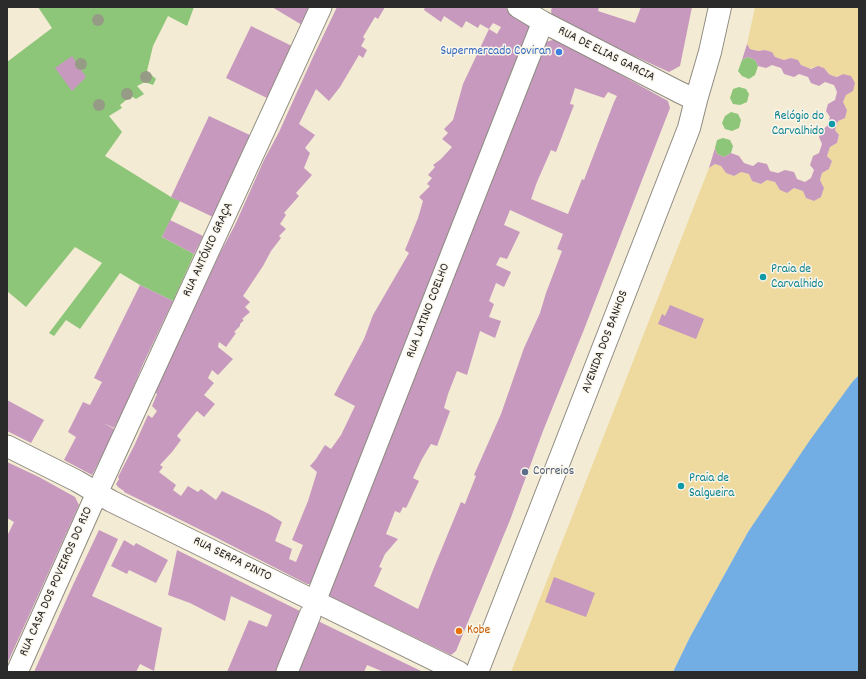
<!DOCTYPE html>
<html>
<head>
<meta charset="utf-8">
<style>
  body { margin:0 }
  #map { position:relative; width:866px; height:679px; overflow:hidden; background:#f3ebd4; font-family:Dekko,sans-serif }
  canvas { display:block }
  .frame { position:absolute; inset:0; border:8px solid #2b2b2b; pointer-events:none }
</style>
</head>
<body>
<div id="map">
<canvas width="866" height="679"></canvas>
<div class="frame"></div>
</div>
<script>
const g = document.querySelector('canvas').getContext('2d');
g.lineJoin = 'round';
function paint(path, color) { g.fillStyle = color; g.fill(path, 'evenodd'); }
function trace(path, color, width, dash) { g.strokeStyle = color; g.lineWidth = width; g.lineCap = dash ? 'butt' : 'round'; g.setLineDash(dash || []); g.stroke(path); }
function drawText(font, color, halo, rows, align = 'center') {
  g.font = font + ' Dekko,sans-serif'; g.lineWidth = 3; g.setLineDash([]); g.textBaseline = 'middle'; g.strokeStyle = halo; g.fillStyle = color; for (const [text, x, y, turn = 0] of rows) {
    g.save(); g.translate(x, y); g.rotate((+turn || 0) * Math.PI / 180); g.textAlign = isNaN(turn) ? turn : align; if (halo) g.strokeText(text, 0, 0); g.fillText(text, 0, 0); g.restore();
  }
}
paint(new Path2D(`
  M38,7H194L187,26L168,16L153,46L147,71L156,79L153,85L145,82L137,86L144,94L136,99L131,96L120,105L122,108L109,116L122,132L105,156L171,197L180,201L162,237L194,254L173,301L140,285L120,273L80,329L66,320L54,336L49,333L102,263L75,247L26,307L7,291V62L52,28Z
  M748,57L755,60L758,66L755,75L749,79L742,76L738,71L742,60Z
  M739,87L746,89L749,94L747,102L740,105L733,104L730,98L733,89Z
  M731,112L738,114L741,120L739,128L732,131L725,129L722,123L725,116Z
  M723,138L730,140L733,146L731,153L724,157L717,154L715,148L717,140Z`), '#8dc579');
paint(new Path2D(`
  M755,7H859V375L853,381L748,532L690,637L673,672H511L709,168L715,164L721,166L726,173L734,176L741,172L749,174L752,181L761,184L767,180L775,182L780,190L787,192L794,188L803,191L806,198L814,201L821,196L824,188L820,180L822,173L829,169L832,161L827,156L830,147L837,143L839,136L835,130L838,121L847,110L843,102L846,95L855,83L851,77L843,74C827,82 832,70 820,67C816,66 815,68 811,68C808,69 804,66 801,65L798,60L791,58L784,60L775,57L772,52L765,50L758,51L750,49L747,44Z`), '#eeda9e');
paint(new Path2D(`
  M859,375V672H673L690,637L748,532L810,440L853,381Z`), '#72ade3');
paint(new Path2D(`
  M272,7H310L302,25Z
  M337,7H385L378,19L375,17L363,37L365,39L361,46L367,50L363,58L359,55L340,87L329,101L316,89L299,124L315,135L305,148L310,153L304,168L312,175L296,193L299,196L284,213L286,215L280,224L286,229L279,236L281,238L271,251L263,266L243,296L250,302L245,307L250,312L242,319L244,320L240,324V326L234,332L236,333L226,347L219,342L218,347L233,359L218,375L212,370L208,378L214,383L204,395L215,404L204,417L197,411L177,436L181,440L172,452L160,465L163,467L159,472L176,485L173,490L181,496L188,486L198,492L201,489L216,500L222,491L269,514L282,522L275,541L292,549L289,559L296,562L303,545L292,540L308,501L317,472L310,466L316,459L325,445L331,449L341,435L355,406L334,395L364,339L373,315L409,253L405,250L418,218L423,201L419,197L430,186L427,184L432,178L428,175L435,167L433,165L441,159L452,147L442,139L448,133L444,129L453,120L463,84L489,29L497,34L501,27L493,23L489,29L480,24L478,28L466,21L462,28L444,16L441,22L424,10L425,7H504L530,24L531,31L314,583L310,584H307L213,536L124,492V491L118,487L116,484L119,479L118,477L134,446L148,415L152,418L157,411L152,406L157,394L155,392L219,255L235,225L264,160L279,132L313,57Z
  M552,7H599L598,11L635,23L641,7H692L680,66L669,72L554,19L552,15L551,11Z
  M251,26L292,46L267,98L226,78Z
  M556,39L668,101L670,108L583,332L543,431L510,520L456,651L451,655L329,596L326,590L542,43ZM575,88L604,98L608,92L617,96L614,102L584,180L582,179L568,214L531,199L537,182L551,150L556,152L574,105L570,104ZM510,210L563,234L557,249L562,251L546,293L540,313L524,348L501,414L474,475L476,476L466,501L465,504L461,502L433,570L418,609L374,586L382,568L379,567L385,554L398,539L386,534L395,511L400,513L403,507L406,508L419,481L413,478L422,459L431,444L437,446L450,411L444,408L448,394L457,371L467,375L480,331L495,338L501,321L489,317L494,304L489,301L496,283L504,287L511,272L496,265L500,257L507,259L520,232L504,225Z
  M747,44L750,49L758,51L765,50L772,52L775,57L784,60L791,58L798,60L801,65L811,69L818,66L824,68L829,74L833,76L837,77L843,74L851,76L855,83L853,91L846,95L843,102L847,110L845,118L838,121L835,130L839,135L837,143L830,147L827,156L832,161L829,169L822,173L820,180L824,188L821,197L814,201L806,198L803,191L794,188L787,193L780,190L775,182L767,180L761,184L752,181L749,174L741,172L734,176L726,173L721,166L715,164L709,168L715,148L717,154L724,157L731,153L739,156L744,163L753,166L758,162L767,164L770,171L778,173L785,170L794,172L797,179L805,182L811,178L814,170L810,165L813,156L819,153L822,144L819,137L821,131L827,126L830,117L826,111L828,104L835,100L837,92L834,85L825,82L819,86L811,83L808,77L799,74L794,77L784,74L781,68L772,65L766,68L758,66L755,60L748,57L742,60Z
  M72,56L86,77L72,91L55,68Z
  M209,116L252,136L213,217L171,197Z
  M170,220L203,236L194,254L162,237Z
  M140,285L173,301L143,364L123,412L114,428L103,423L116,430L92,475L64,460L76,437L68,432L83,402L90,405L102,382L94,378Z
  M670,305L704,319L696,339L658,324L662,314L665,316Z
  M7,400L44,420L31,443L7,431Z
  M7,462L39,477L75,497L79,505L7,664V536L14,522L7,518Z
  M99,530L118,539L92,596L162,628L154,671L140,664L136,672H34L72,587Z
  M124,540L134,546L136,543L168,560L156,583L129,570L127,574L111,566Z
  M177,550L308,615L286,672H227L249,620L267,627L272,615L231,596L225,621L190,603L168,595Z
  M554,577L595,593L586,617L545,602Z
  M320,622L423,672H384L367,665L364,672H297L316,623Z`), '#c799bf');
const minor = new Path2D(`
  M518,7L543,22L679,92L696,100
  M7,446L77,481L111,501L459,672
  M318,594L540,29
  M17,672L97,493L321,7
  M287,672L310,615`);
const major = new Path2D(`
  M477,672L689,128L696,100L710,52L720,7`);
trace(minor, '#8f8b80', 23);
trace(major, '#8f8b80', 24);
trace(minor, '#fff', 21);
trace(major, '#fff', 22);
g.fillStyle = '#959b84';
for (const [x, y] of [
  [98,20],
  [81,64],
  [146,77],
  [127,94],
  [99,105]
]) { g.beginPath(); g.arc(x, y, 6, 0, 2 * Math.PI); g.fill(); }
for (const [x, y, r, color] of [
  [559,52,4,"#3f7fe0"],
  [832,124,4,"#0f9aa8"],
  [763,277,4,"#0f9aa8"],
  [525,472,4,"#5c6f8a"],
  [681,486,4,"#0f9aa8"],
  [459,631,4,"#e8710a"]
]) { const dot = new Path2D(); dot.arc(x, y, r, 0, 2 * Math.PI); g.fillStyle = color; g.fill(dot); trace(dot, '#fbf7ec', 1.5); }
drawText('13px', '#366cbe', '#fbf7ec', [
  ["Supermercado Coviran",551,52]
], 'right');
drawText('13px', '#2b2b2b', '#fbf7ec', [
  ["RUA DE ELIAS GARCIA",606,55,27],
  ["RUA ANTÓNIO GRAÇA",209,250,-65],
  ["RUA LATINO COELHO",429,311,-69],
  ["AVENIDA DOS BANHOS",606,342,-69],
  ["RUA SERPA PINTO",232,560,26],
  ["RUA CASA DOS POVEIROS DO RIO",57,582,-66]
]);
drawText('13px', '#0d838f', '#fbf7ec', [
  ["Relógio do",824,117,"right"],
  ["Carvalhido",824,132,"right"],
  ["Praia de",771,270],
  ["Carvalhido",771,285],
  ["Praia de",689,479],
  ["Salgueira",689,494]
], 'left');
drawText('13px', '#4e5e75', '#fbf7ec', [
  ["Correios",533,472]
], 'left');
drawText('13px', '#c56008', '#fbf7ec', [
  ["Kobe",467,631]
], 'left');
</script>
</body>
</html>
